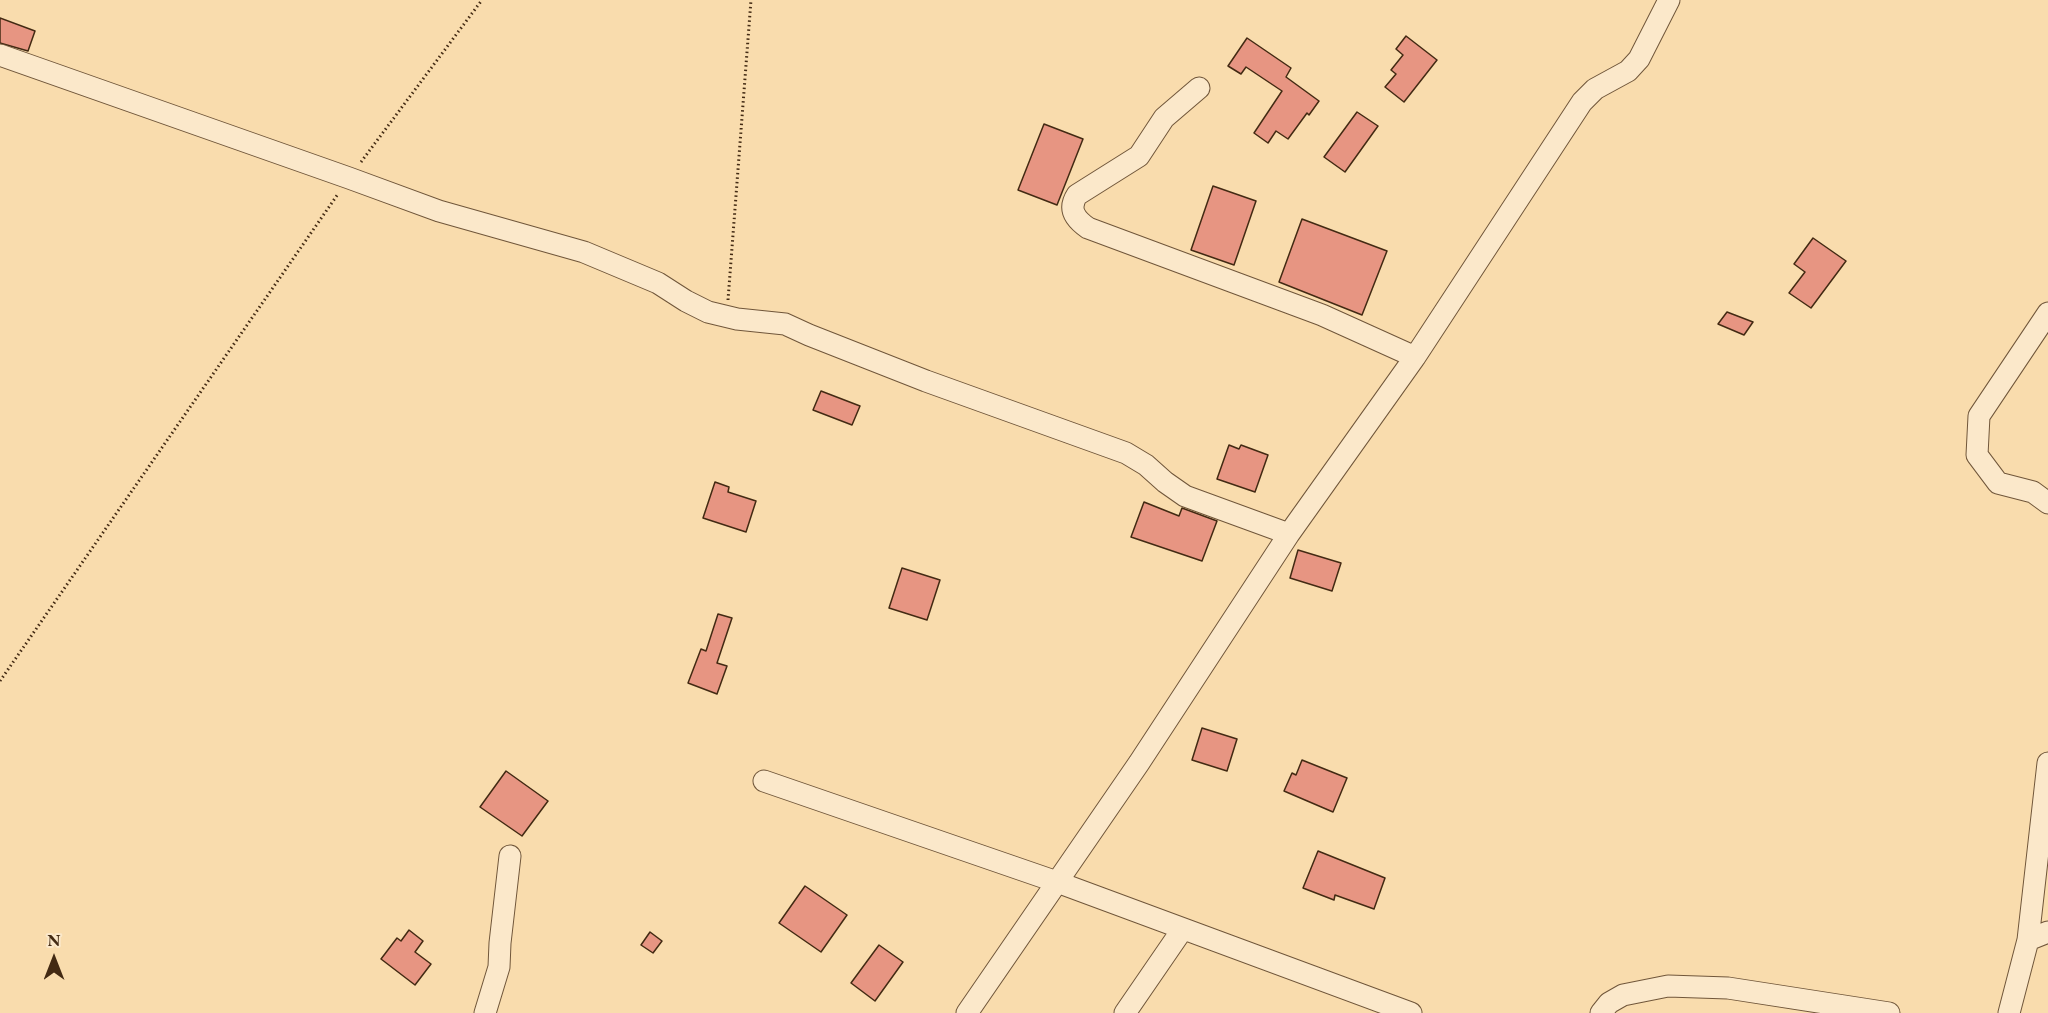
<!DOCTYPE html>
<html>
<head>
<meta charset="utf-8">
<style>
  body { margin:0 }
  #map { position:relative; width:2048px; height:1013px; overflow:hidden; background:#f9dcad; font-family:"EB Garamond",serif }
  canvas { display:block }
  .north { position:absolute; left:24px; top:929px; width:60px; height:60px; -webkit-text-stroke:4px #fbe8ca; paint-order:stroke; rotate:0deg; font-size:16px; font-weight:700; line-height:24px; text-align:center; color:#432a13 }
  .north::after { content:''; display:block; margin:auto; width:21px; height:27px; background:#432a13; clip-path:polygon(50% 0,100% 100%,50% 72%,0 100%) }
</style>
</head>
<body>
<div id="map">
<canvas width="2048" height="1013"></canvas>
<div class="north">N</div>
</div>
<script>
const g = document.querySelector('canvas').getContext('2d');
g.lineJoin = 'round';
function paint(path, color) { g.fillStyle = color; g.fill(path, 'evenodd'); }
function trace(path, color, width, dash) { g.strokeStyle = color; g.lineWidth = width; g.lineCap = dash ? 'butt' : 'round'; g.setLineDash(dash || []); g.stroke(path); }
const building = new Path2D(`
  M0,18L35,31L28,51L0,43Z
  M1406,36L1437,60L1404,102L1385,87L1396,74L1391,70L1403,55L1396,49Z
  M1247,38L1291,68L1286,77L1319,101L1309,115L1307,113L1288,139L1276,131L1268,143L1254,133L1282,91L1246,67L1241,74L1228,66Z
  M1357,112L1378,126L1345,172L1324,157Z
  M1044,124L1083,139L1057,205L1018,190Z
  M1213,186L1256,201L1234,265L1191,250Z
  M1302,219L1387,251L1362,315L1279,282Z
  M1813,238L1846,261L1811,308L1789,293L1805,272L1794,264Z
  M1727,312L1753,322L1744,335L1718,324Z
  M821,391L860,406L852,425L813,410Z
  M1229,445L1239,449L1241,445L1268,455L1255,492L1217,479Z
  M715,482L729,487L728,492L756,501L746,532L703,518Z
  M1144,502L1179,516L1182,508L1217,521L1202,561L1131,537Z
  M1298,550L1341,563L1332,591L1290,578Z
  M902,568L940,580L927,620L889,608Z
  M718,614L732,618L717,663L727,666L717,694L688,683L701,649L706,651Z
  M1202,728L1237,739L1227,771L1192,760Z
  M1302,760L1347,778L1333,812L1284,791L1292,773L1296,775Z
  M506,771L548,801L522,836L480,807Z
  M1318,851L1385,878L1374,909L1335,895L1334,900L1303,888Z
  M805,886L847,915L821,952L779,923Z
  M409,930L423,941L415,952L431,964L415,985L381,959L397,938L401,941Z
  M650,932L662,941L653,953L641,945Z
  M879,945L903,962L875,1001L851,983Z`);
paint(building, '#e79582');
trace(building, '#432a13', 1.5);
const minor = new Path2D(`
  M0,55L349,178L439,211L584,252L658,283L686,301L708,312L737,319L785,324L809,335L926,381L1126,453L1146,465L1165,482L1185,496L1289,534
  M1199,88L1164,118L1139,156L1077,195C1068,209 1075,219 1088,228L1322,315L1415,357
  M2048,313L1979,416L1977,455L1998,483L2033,492L2048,503
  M764,781L1057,882L1411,1013
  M2028,940L2048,932
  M485,1013L499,967L500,943L510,856
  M967,1013L1139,763L1289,534L1415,357L1582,102L1595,89L1628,71L1639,59L1669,0
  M1125,1013L1182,930
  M1601,1013L1609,1003L1623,995L1668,986L1728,988L1889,1013
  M2009,1013L2028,940L2048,763`);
trace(minor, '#70563a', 23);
trace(new Path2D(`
  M361,162L482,0
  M728,300L751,0
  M0,681L338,194`), '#432a13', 3, [1.5, 3]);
trace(minor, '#fbe8ca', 21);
</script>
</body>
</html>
